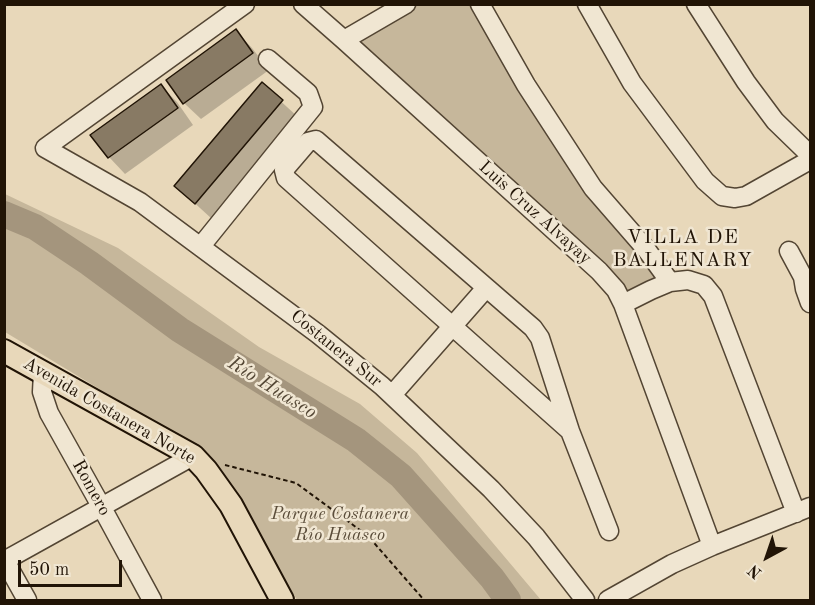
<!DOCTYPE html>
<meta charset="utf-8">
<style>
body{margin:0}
#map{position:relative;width:815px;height:605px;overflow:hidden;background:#e8d8ba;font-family:"Old Standard TT",serif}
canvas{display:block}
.frame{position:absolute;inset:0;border:6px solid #211406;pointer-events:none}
.north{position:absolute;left:737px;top:527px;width:60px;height:60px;-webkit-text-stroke:4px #f0e6d2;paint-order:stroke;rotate:220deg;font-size:16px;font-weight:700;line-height:24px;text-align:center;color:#211406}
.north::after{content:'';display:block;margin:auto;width:21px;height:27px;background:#211406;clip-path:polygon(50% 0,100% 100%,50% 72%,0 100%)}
.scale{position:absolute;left:18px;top:560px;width:104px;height:27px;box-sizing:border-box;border:3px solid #211406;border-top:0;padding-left:8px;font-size:18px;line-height:21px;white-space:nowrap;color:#211406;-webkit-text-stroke:4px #f0e6d2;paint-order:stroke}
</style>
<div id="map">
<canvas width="815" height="605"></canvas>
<div class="frame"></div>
<div class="north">N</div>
<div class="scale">50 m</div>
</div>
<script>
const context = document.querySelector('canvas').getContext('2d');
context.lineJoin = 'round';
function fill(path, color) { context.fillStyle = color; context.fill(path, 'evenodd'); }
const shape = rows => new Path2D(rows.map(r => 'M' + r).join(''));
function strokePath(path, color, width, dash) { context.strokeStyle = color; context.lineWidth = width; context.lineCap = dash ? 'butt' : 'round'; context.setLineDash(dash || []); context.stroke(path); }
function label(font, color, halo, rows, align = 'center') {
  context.font = font + ' "Old Standard TT",serif'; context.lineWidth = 5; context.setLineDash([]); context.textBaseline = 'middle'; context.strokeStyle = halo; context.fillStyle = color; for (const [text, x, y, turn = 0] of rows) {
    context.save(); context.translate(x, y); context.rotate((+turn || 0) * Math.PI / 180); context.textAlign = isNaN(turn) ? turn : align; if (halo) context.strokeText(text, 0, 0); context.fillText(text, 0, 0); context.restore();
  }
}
fill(shape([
 [410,5,478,5,667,281,625,301,347,40],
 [5,194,118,248,259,347,360,404,417,453,541,600,297,600,215,462,192,445,5,332]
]), '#c6b79b');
fill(shape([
 [236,31,252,48,269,70,201,119,184,103],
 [262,84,299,118,212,219,176,186],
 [161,86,177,102,193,125,125,174,109,157]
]), '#0003');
strokePath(shape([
 [4,214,35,227,89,263,180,330,356,440,401,476,492,578,508,600]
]), '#a4957d', 26);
const building = shape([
 [236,29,253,53,183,104,166,80,236,29],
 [262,82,283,100,195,204,174,186,262,82],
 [161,84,178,108,108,158,90,135,161,84]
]);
fill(building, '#887a64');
strokePath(building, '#211406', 1.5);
const minor = shape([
 [245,4,45,148,140,202,318,334,382,386,491,489,536,537,585,600],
 [303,4,344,40,599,271,616,290,623,304,712,546],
 [480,4,526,85,593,188,646,249,670,282],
 [587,4,632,83,705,181,722,196,735,198,746,196,810,160],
 [696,4,746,82,775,121,810,155],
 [344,40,406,4],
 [201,246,313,107,308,93,268,59],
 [789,251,803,277,805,289,810,303],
 [623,304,651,290,670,282,688,280,704,285,713,296,796,513],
 [43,373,42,392,49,413,101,506,152,600],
 [392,395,486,288],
 [570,431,286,178,284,170,308,142,316,140,533,328,540,338,570,431,609,531],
 [4,559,27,600],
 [4,561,193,456],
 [608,600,672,564,712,546,810,507]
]);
const major = shape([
 [4,351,193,456,206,470,231,505,282,600]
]);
strokePath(minor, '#534533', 21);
strokePath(major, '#211406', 26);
strokePath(shape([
 [225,465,296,483,368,536,424,600]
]), '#211406', 2, [4.5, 3]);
strokePath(minor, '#f0e6d2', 18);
strokePath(major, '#e8d8ba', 22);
label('18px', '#211406', '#f0e6d2', [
 ["Luis Cruz Alvayay",535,213,42],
 ["Costanera Sur",336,349,39],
 ["Avenida Costanera Norte",109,411,30],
 ["Romero",91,488,61]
]);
label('italic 18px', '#5b4d3a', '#f0e6d2', [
 ["Parque Costanera",340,514],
 ["Río Huasco",340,535]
]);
context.letterSpacing = '1.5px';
label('20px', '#211406', '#f0e6d2', [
 ["VILLA DE",683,238],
 ["BALLENARY",683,261]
]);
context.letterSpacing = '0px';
label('italic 20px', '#554836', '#f0e6d2', [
 ["Río Huasco",272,388,32]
]);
</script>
